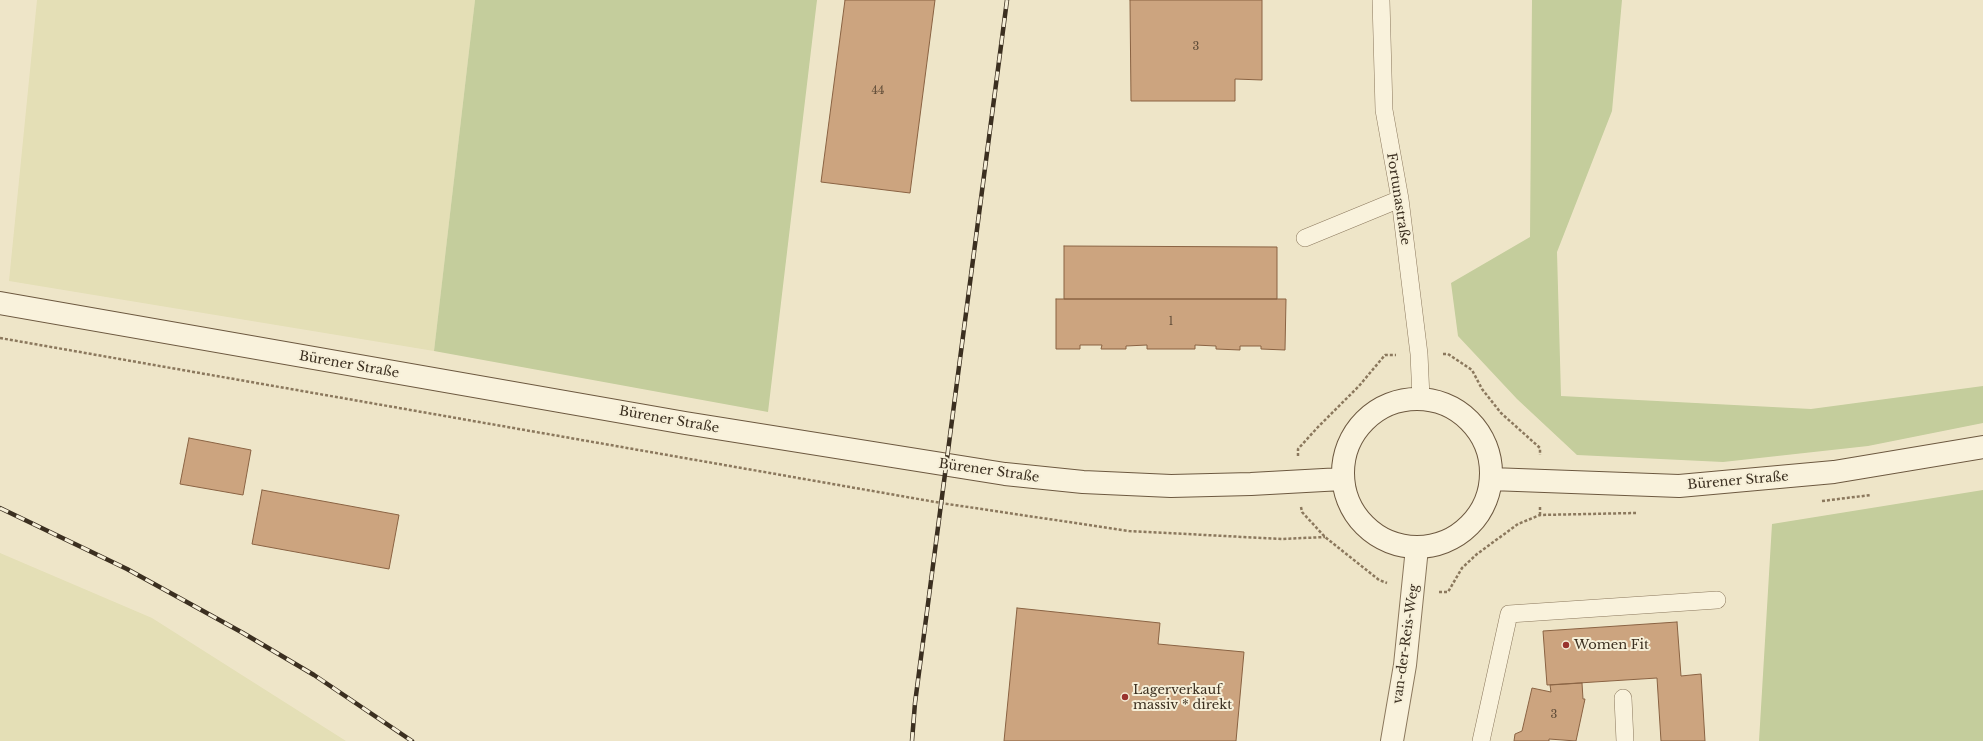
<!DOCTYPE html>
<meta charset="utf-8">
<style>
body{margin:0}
canvas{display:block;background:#eee5c8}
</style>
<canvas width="1983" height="741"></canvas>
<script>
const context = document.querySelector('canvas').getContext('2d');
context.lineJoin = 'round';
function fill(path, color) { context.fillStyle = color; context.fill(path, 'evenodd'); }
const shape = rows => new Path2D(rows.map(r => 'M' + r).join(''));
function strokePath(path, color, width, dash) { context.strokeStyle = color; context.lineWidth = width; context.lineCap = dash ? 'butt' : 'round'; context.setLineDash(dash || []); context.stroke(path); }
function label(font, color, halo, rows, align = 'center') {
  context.font = font + ' "Libre Baskerville",serif'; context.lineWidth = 4; context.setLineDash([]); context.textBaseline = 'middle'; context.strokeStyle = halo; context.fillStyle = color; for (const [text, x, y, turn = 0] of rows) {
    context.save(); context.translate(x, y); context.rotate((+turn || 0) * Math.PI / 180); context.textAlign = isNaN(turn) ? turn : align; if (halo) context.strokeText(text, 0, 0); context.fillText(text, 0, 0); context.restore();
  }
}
fill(shape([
 [37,0,475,0,434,351,9,281],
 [0,553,152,618,346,741,0,741]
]), '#e4dfb6');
fill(shape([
 [475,0,817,0,768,412,434,351],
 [1532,0,1622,0,1612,111,1557,252,1561,396,1811,409,1983,386,1983,423,1868,446,1723,462,1577,455,1517,399,1458,336,1451,283,1530,237],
 [1983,490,1983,741,1759,741,1772,524]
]), '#c4cd9c');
const building = shape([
 [845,0,935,0,910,193,821,182,845,0],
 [1130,0,1262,0,1262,80,1235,79,1235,101,1131,101,1130,0],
 [1064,246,1277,247,1277,299,1064,299,1064,246],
 [1056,299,1286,299,1285,350,1261,349,1261,346,1240,346,1240,350,1216,349,1216,346,1195,345,1195,349,1147,349,1147,345,1126,346,1126,349,1101,349,1102,345,1080,345,1080,349,1056,349,1056,299],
 [189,438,251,450,243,495,180,484,189,438],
 [262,490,399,515,389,569,252,544,262,490],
 [1017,608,1160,623,1158,644,1244,652,1236,741,1004,741,1017,608],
 [1677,622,1681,676,1701,674,1705,741,1661,741,1657,678,1547,685,1543,631,1677,622],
 [1582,683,1583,699,1585,699,1576,741,1549,739,1549,741,1514,741,1515,734,1522,731,1532,688,1551,692,1550,685,1582,683]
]);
fill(building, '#cca47f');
strokePath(building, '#8a6343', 1);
const lane = shape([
 [1381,0,1384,110,1400,199,1419,354,1421,398],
 [1305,238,1400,199],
 [1623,698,1625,741],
 [1481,741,1509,614,1717,600]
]);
const street = shape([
 [1392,741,1405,665,1417,548]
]);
const secondary = shape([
 [0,303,685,423,1005,474,1083,482,1171,486,1251,484,1342,479],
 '1343 473a74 74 0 1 1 148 0a74 74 0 1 1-148 0Z',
 [1491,479,1679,486,1834,472,1983,447]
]);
strokePath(lane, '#8b785d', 18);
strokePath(street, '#8b785d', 24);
strokePath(secondary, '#6d5940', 24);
strokePath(shape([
 [0,338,941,503,1129,531,1282,539,1325,537],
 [1443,354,1448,354,1472,370,1482,389,1501,413,1540,448,1540,455],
 [1298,456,1298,449,1318,427,1359,386,1385,355,1396,355],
 [1822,501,1871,495],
 [1301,507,1302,512,1325,537,1379,580,1387,583],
 [1540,515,1540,506],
 [1439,592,1448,592,1462,568,1477,554,1518,524,1540,515,1636,513]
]), '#8b785d', 2.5, [3, 2]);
strokePath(lane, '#f9f2dc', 17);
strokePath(street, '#f9f2dc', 22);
strokePath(secondary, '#f9f2dc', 22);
const rail = shape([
 [0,508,127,569,243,633,314,675,412,741],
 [912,741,915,703,1007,0]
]);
strokePath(rail, '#3b2f20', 4.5);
strokePath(rail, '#f6efd8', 3, [9]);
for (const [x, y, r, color] of [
 [1566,645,4,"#99332d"],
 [1125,697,4,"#99332d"]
]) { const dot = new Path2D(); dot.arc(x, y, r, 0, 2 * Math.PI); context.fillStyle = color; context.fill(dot); strokePath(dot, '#f6efd8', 1.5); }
label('11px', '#5f4c38', null, [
 ["3",1196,47],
 ["44",878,91],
 ["1",1171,322],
 ["3",1554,715]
]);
label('13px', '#3b2f20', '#f6efd8', [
 ["Fortunastraße",1398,199,81],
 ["Bürener Straße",349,365,10],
 ["Bürener Straße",669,420,10],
 ["Bürener Straße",989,471,8],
 ["Bürener Straße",1738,481,-5],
 ["van-der-Reis-Weg",1406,644,-82]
]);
label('13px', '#3b2f20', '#f6efd8', [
 ["Women Fit",1574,645],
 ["Lagerverkauf",1133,690],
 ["massiv * direkt",1133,705]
], 'left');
</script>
